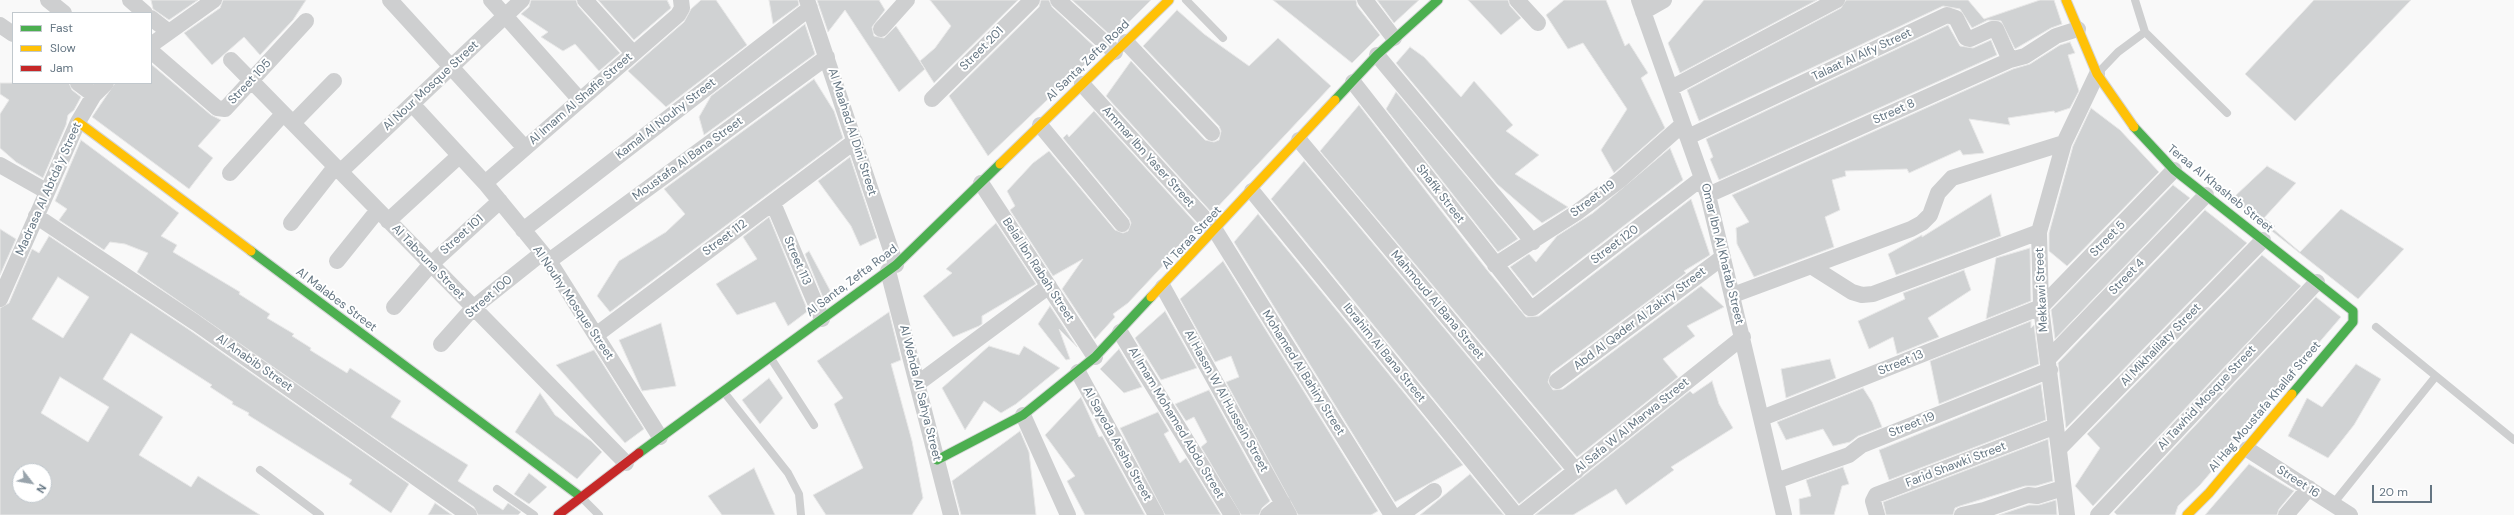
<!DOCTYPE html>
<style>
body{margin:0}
#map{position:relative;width:2514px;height:515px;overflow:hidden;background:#f9f9f9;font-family:"DM Sans",sans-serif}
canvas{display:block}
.legend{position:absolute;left:12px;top:12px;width:140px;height:72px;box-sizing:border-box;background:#fff;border:1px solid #c1c8cd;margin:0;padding:5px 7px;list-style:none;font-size:12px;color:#657683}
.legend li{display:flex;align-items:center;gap:8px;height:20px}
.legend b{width:20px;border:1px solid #c1c8cd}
.north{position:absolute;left:12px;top:463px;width:40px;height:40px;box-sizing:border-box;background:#fff;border:1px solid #c1c8cd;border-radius:50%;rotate:121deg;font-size:11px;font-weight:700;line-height:16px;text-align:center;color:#657683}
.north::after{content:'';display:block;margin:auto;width:14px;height:18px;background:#99a4ac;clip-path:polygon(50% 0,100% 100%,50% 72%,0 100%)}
.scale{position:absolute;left:2372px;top:485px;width:60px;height:18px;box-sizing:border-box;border:2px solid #657683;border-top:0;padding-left:5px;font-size:12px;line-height:14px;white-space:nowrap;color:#657683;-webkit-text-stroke:3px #fff;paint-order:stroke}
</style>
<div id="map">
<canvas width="2514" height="515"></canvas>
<ul class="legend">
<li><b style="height:5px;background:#4caf50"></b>Fast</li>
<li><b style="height:5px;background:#ffc107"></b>Slow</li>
<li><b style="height:5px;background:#c62828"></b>Jam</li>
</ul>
<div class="north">N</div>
<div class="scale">20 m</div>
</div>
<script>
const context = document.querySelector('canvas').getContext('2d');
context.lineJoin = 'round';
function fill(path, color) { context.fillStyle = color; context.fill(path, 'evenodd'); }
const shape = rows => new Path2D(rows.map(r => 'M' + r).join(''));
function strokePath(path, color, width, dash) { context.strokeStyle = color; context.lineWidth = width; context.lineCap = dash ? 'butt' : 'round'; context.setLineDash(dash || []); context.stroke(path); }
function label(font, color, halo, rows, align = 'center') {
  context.font = font + ' "DM Sans",sans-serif'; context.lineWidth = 4; context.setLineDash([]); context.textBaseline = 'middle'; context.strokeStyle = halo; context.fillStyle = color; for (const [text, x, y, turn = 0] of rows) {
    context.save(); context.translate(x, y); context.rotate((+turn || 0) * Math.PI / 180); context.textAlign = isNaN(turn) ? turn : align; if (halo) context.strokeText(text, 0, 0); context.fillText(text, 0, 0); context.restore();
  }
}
const building = shape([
 [151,0,198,0,169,20,153,9,151,0],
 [223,0,306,0,293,20,260,55,244,37,212,65,184,33,220,8,223,0],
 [531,0,576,0,578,6,620,53,599,71,575,44,563,51,541,37,548,32,521,14,529,7,531,0],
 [598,0,667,0,671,8,634,40,598,0],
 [701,0,716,0,747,45,666,107,628,71,684,22,691,9,701,0],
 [769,0,798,0,799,5,773,24,769,0],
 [817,0,879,0,885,10,872,27,874,36,884,38,896,26,925,69,899,92,845,10,828,32,817,0],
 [930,0,1018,0,934,83,920,61,935,48,951,26,930,0],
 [1041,0,1049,0,1052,7,1097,49,1084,65,988,156,949,96,1039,7,1041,0],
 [1072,0,1151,0,1127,24,1124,20,1110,35,1072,0],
 [1273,0,1356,0,1357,6,1380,35,1352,63,1273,0],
 [1377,0,1419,0,1394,23,1377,0],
 [1468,0,1508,0,1510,6,1521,18,1501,35,1468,0],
 [1564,0,1606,0,1625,46,1629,43,1648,73,1641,78,1665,128,1614,173,1601,150,1627,109,1583,43,1568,49,1546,15,1564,0],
 [1704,0,1817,0,1680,73,1668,43,1704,0],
 [1846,0,1968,0,1984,19,2040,0,2054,0,2062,24,2051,28,2015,49,2001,21,1988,20,1972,28,1960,9,1943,6,1699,121,1687,90,1841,8,1846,0],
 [2314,0,2411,0,2295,121,2245,74,2314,0],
 [1177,10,1204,34,1249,66,1278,38,1331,86,1212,213,1106,96,1131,61,1205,140,1214,142,1219,140,1221,131,1219,126,1143,46,1177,10],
 [805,24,815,54,704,135,699,117,711,96,805,24],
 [1948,25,1960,46,1973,48,1991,40,1997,55,1719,180,1710,159,1713,157,1706,139,1948,25],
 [2070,42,2075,53,2068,55,2079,91,2070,108,2055,113,2054,111,2008,118,2010,125,1969,119,1984,153,1963,155,1960,150,1909,173,1907,169,1845,171,1846,176,1832,180,1840,210,1825,217,1834,247,1754,277,1737,244,1736,228,1749,222,1732,195,2013,69,2030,64,2060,45,2070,42],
 [1410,47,1424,57,1461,97,1474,81,1513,125,1506,131,1539,155,1515,174,1568,207,1542,223,1497,184,1396,63,1410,47],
 [151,64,211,115,221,120,198,146,213,158,189,189,92,117,115,83,151,83,151,64],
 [814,79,834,111,843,138,610,312,597,296,619,261,666,232,685,214,664,189,814,79],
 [0,83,69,83,72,90,81,97,74,110,68,115,66,125,43,178,16,162,0,148,0,114,9,100,0,94,0,83],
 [1396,92,1511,230,1518,239,1498,252,1386,109,1396,92],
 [1359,105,1487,270,1526,317,1539,316,1691,199,1710,255,1684,271,1686,273,1551,373,1548,382,1553,390,1563,389,1701,286,1724,307,1687,326,1695,336,1663,359,1678,377,1577,457,1320,151,1359,105],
 [2091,108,2120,130,2159,172,2067,266,2049,251,2049,233,2073,146,2091,108],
 [1094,111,1199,227,1128,303,1113,314,1115,317,1095,339,1062,289,1083,259,1053,276,1010,210,1015,206,1007,191,1033,163,1049,151,1115,230,1123,233,1128,231,1131,223,1129,218,1063,138,1067,134,1069,137,1094,111],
 [81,140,179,213,161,236,177,245,173,252,240,292,239,294,270,314,267,318,294,334,292,336,311,348,310,350,347,373,350,368,401,401,391,417,468,465,458,481,503,510,508,503,521,512,518,515,478,515,474,507,137,272,148,253,125,244,110,242,104,250,59,220,67,209,55,201,81,140],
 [1670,148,1683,180,1533,296,1510,267,1529,254,1536,262,1557,236,1593,213,1670,148],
 [850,157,877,238,860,246,851,226,818,181,850,157],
 [1304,161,1562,469,1519,504,1271,199,1304,161],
 [2267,166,2296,183,2264,218,2275,226,2272,228,2300,252,2341,209,2404,249,2358,299,2221,191,2224,187,2235,196,2267,166],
 [2173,185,2190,198,2055,339,2051,310,2173,185],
 [1991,194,2001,236,1896,275,1888,254,1922,235,1922,237,1991,194],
 [2205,210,2247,243,2066,428,2058,363,2205,210],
 [1258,214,1463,465,1395,502,1234,242,1258,214],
 [769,217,808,311,788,326,775,302,737,315,716,284,757,259,743,237,769,217],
 [996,223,1036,284,982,316,982,324,979,326,953,337,923,296,952,273,946,269,996,223],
 [0,229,16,239,0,275,0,229],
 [49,236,191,331,409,484,391,513,349,484,352,480,248,415,249,413,232,404,233,402,210,387,212,385,131,333,103,379,163,417,139,455,191,487,198,476,260,515,0,515,0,308,9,303,32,249,39,253,49,236],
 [58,277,89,297,63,338,32,319,58,277],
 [60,377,109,407,88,442,41,413,60,377],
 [20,471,44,471,44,495,20,495,20,471],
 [2030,248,2031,301,1986,319,1996,258,2030,248],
 [809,251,832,294,824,300,805,254,809,251],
 [2262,255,2301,286,2093,506,2075,486,2100,448,2087,434,2262,255],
 [1223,261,1378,511,1371,515,1298,515,1226,382,1239,377,1231,356,1215,362,1180,299,1223,261],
 [1964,270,1971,290,1928,318,1939,337,1897,354,1893,337,1869,349,1858,321,1905,299,1903,293,1964,270],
 [2316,297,2341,317,2226,451,2228,452,2200,485,2178,506,2175,515,2117,515,2114,512,2316,297],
 [1050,306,1077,347,1059,329,1070,359,1066,360,1038,324,1050,306],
 [1165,311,1197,368,1161,380,1135,338,1165,311],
 [889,312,901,360,891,364,912,441,923,498,912,515,826,515,813,495,863,468,834,404,843,398,817,361,889,312],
 [2031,321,2031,328,2034,325,2039,364,1939,404,1930,361,2031,321],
 [661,323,676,386,642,391,619,340,661,323],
 [989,346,1019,355,1024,346,1060,368,1016,404,1001,413,984,401,965,430,942,388,989,346],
 [1119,349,1142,387,1124,393,1100,369,1119,349],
 [594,350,644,429,625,443,556,365,594,350],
 [1830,359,1836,378,1786,398,1781,369,1830,359],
 [2356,364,2381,379,2354,425,2328,458,2288,436,2307,398,2322,407,2356,364],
 [769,378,783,398,760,424,742,400,769,378],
 [1712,381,1719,404,1733,428,1671,467,1674,470,1626,505,1616,489,1573,515,1535,515,1690,391,1693,394,1712,381],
 [2041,384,2046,420,1889,480,1879,450,2041,384],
 [1863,388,1872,402,1882,427,1858,436,1850,442,1833,446,1823,429,1786,440,1777,422,1863,388],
 [1209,390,1270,501,1262,508,1259,515,1241,515,1201,447,1207,442,1194,417,1186,421,1175,404,1209,390],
 [540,393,555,415,591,441,602,452,577,479,515,432,540,393],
 [1081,397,1099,437,1102,436,1145,515,1085,515,1067,481,1075,476,1045,435,1081,397],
 [1158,412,1169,431,1164,434,1180,463,1186,458,1221,515,1165,515,1120,428,1158,412],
 [1020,431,1029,452,1036,515,961,515,952,481,1020,431],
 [2048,439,2053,481,2036,486,2025,486,1960,506,1955,508,1953,515,1886,515,1883,502,2048,439],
 [2249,464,2294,491,2279,509,2277,515,2205,515,2249,464],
 [1843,467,1849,484,1842,486,1834,515,1800,515,1799,499,1811,496,1806,480,1843,467],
 [754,468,775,515,722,515,708,496,754,468],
 [529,473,547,487,529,504,514,494,529,473],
 [1470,474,1504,515,1420,515,1470,474],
 [2056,500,2057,515,1999,515,2029,505,2039,505,2056,500],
 [435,503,452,515,428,515,435,503]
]);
fill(building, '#d0d2d3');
strokePath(building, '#e8e8e8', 1);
const fast = shape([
 [1335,100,1377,55,1438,0],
 [2134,127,2174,170,2353,311,2353,322,2292,394],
 [251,251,581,497],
 [639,453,896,265,1000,164],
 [937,460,1023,415,1095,357,1151,297]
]);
const slow = shape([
 [2066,0,2097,74,2134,127],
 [78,122,251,251],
 [1000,164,1169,0],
 [1151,297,1335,100],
 [2187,515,2209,493,2292,394]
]);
const jam = shape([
 [558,515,639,453]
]);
strokePath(fast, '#d5d6d7', 11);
strokePath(slow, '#d5d6d7', 11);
strokePath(jam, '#d5d6d7', 11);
strokePath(shape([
 [1186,0,1223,38],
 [2135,0,2145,32,2227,113],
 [2098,73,2118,52,2145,32],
 [2376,327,2514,440],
 [770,357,814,425],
 [723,391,788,473,799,494,801,515],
 [260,470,320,515],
 [497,489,534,515],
 [582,498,599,515],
 [2333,504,2436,376]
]), '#cecfd0', 8);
strokePath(shape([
 [48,0,64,13],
 [130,0,145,13],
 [390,0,525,148],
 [491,0,580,100],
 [585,0,633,53],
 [807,0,896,265],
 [1058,0,1115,52],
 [1365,0,1394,38],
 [1517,0,1538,23],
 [1639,0,1708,195,1784,515],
 [1643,12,1664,0],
 [151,18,169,32],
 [0,25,13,34],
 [881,29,907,0],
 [1126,42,1212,133],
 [151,45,214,0],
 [151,51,217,108,225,109,306,21],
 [1377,55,1533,242],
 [231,60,626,463],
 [1353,82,1530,308,1533,308,1702,178],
 [78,83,94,95],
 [1082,84,1215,230,1392,515],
 [1671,88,1837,0],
 [932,99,1032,0],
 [412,104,485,183,549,261,660,437],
 [293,123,334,81],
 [1040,125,1122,224],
 [1688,137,1947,15,1956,18,1966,38,1970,39,1992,29,1996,29,2010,60],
 [1299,140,1576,471],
 [0,165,46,191],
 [340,172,522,0],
 [230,173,283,114],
 [485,183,678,15,682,8,681,0],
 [981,183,1095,357],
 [1252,191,1516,515],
 [1708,195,2010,60,2025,56,2056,36,2078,29],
 [773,203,822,319],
 [36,216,196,323,469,515],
 [388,221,459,156],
 [291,223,335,167],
 [523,230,810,8],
 [337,261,378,210],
 [549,261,827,57],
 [1495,265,1576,213,1620,180,1683,124],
 [1811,266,1852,292,1862,295,1873,294,2039,232],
 [888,271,951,515],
 [1163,287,1289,515],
 [1733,295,1911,229,1922,223,1930,215,1938,193,1952,178,2064,143],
 [0,299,78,122,94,95,106,83],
 [394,307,431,264,500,201],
 [1120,332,1232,515],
 [596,335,855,141],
 [441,344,473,308,542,253],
 [2048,359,2206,195],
 [1078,372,1156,515],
 [1557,381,1723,257],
 [917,384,1049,286],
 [1023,415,1068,515],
 [1762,418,2041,307,2174,170],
 [2059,449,2263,240],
 [2247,449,2350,515],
 [1776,481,1849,455,1862,445,2050,370],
 [1268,515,1283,503],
 [1401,515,1434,491],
 [1520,515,1743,337],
 [1877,515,1873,501,1876,495,2056,426],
 [1962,515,1984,510,2028,495,2037,496,2063,488],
 [2067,515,2041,307,2039,232,2064,143,2097,74],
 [2098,515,2317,282],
 [2286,515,2309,488]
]), '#cecfd0', 16);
strokePath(fast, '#4caf50', 9);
strokePath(slow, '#ffc107', 9);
strokePath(jam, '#c62828', 9);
label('12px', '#657683', '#fff', [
 ["Street 201",982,49,-45],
 ["Talaat Al Alfy Street",1862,55,-25],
 ["Al Santa, Zefta Road",1088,61,-44],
 ["Street 105",250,82,-47],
 ["Al Nour Mosque Street",431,86,-43],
 ["Al Imam Al Shafie Street",581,99,-41],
 ["Street 8",1894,112,-24],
 ["Kamal Al Nouhy Street",666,119,-38],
 ["Al Maahad Al Dini Street",852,132,72],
 ["Ammar Ibn Yaser Street",1148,157,48],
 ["Moustafa Al Bana Street",688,159,-36],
 ["Madrasa Al Abtda'y Street",49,189,-66],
 ["Teraa Al Khasheb Street",2220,189,39],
 ["Shafik Street",1440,194,52],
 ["Street 119",1593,199,-37],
 ["Street 101",462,235,-42],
 ["Street 112",725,238,-37],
 ["Al Teraa Street",1192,238,-47],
 ["Street 5",2108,239,-46],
 ["Street 120",1615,245,-37],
 ["Omar Ibn Al Khatab Street",1722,254,76],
 ["Street 113",797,261,67],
 ["Al Tabouna Street",428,262,46],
 ["Belal Ibn Rabah Street",1038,270,57],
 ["Street 4",2127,277,-46],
 ["Al Santa, Zefta Road",852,281,-37],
 ["Mekkawi Street",2042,290,-93],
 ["Street 100",489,297,-41],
 ["Al Malabes Street",336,300,37],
 ["Al Nouhy Mosque Street",573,303,56],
 ["Mahmoud Al Bana Street",1437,305,50],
 ["Abd Al Qader Al Zakiry Street",1640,319,-37],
 ["Al Mikhalilaty Street",2161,345,-46],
 ["Ibrahim Al Bana Street",1384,353,51],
 ["Al Anabib Street",254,363,35],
 ["Street 13",1901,363,-22],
 ["Mohamed Al Bahiry Street",1303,373,58],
 ["Al Wehda Al Sahya Street",920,393,76],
 ["Al Tawhid Mosque Street",2207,398,-47],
 ["Al Hassn W Al Hussein Street",1226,401,61],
 ["Al Hag Moustafa Khallaf Street",2265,407,-50],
 ["Al Imam Mohamed Abdo Street",1176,423,59],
 ["Street 19",1912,425,-22],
 ["Al Safa W Al Marwa Street",1632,426,-39],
 ["Al Sayeda Aesha Street",1117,444,61],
 ["Farid Shawki Street",1956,465,-21],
 ["Street 16",2298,482,33]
]);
</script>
